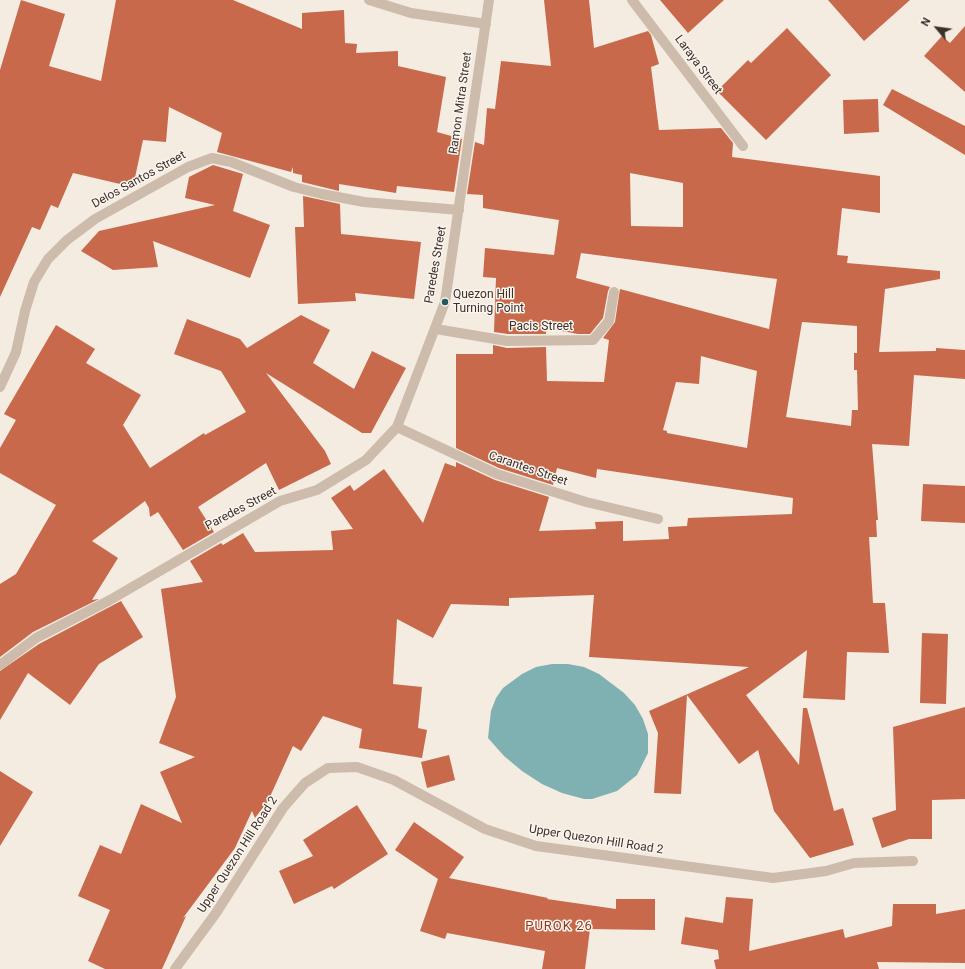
<!DOCTYPE html>
<style>
body{margin:0}
#map{position:relative;width:965px;height:969px;overflow:hidden;background:#f4ebe1;font-family:Roboto,sans-serif}
canvas{display:block}
.north{position:absolute;left:917px;top:8px;width:40px;height:40px;-webkit-text-stroke:3px #fbf5ee;paint-order:stroke;rotate:299deg;font-size:11px;font-weight:700;line-height:16px;text-align:center;color:#3b302b}
.north::after{content:'';display:block;margin:auto;width:14px;height:18px;background:#3b302b;clip-path:polygon(50% 0,100% 100%,50% 72%,0 100%)}
</style>
<div id="map">
<canvas width="965" height="969"></canvas>
<div class="north">N</div>
</div>
<script>
const context = document.querySelector('canvas').getContext('2d');
context.lineJoin = 'round';
function fill(path, color) { context.fillStyle = color; context.fill(path, 'evenodd'); }
const shape = rows => new Path2D(rows.map(r => 'M' + r).join(''));
function strokePath(path, color, width, dash) { context.strokeStyle = color; context.lineWidth = width; context.lineCap = dash ? 'butt' : 'round'; context.setLineDash(dash || []); context.stroke(path); }
function label(font, color, halo, rows, align = 'center') {
  context.font = font + ' Roboto,sans-serif'; context.lineWidth = 3; context.setLineDash([]); context.textBaseline = 'middle'; context.strokeStyle = halo; context.fillStyle = color; for (const [text, x, y, turn = 0] of rows) {
    context.save(); context.translate(x, y); context.rotate((+turn || 0) * Math.PI / 180); context.textAlign = isNaN(turn) ? turn : align; if (halo) context.strokeText(text, 0, 0); context.fillText(text, 0, 0); context.restore();
  }
}
fill(shape([
 [552,664,568,664,584,667,599,674,624,693,635,705,643,719,648,734,648,753,637,775,617,791,592,799,584,799,562,793,542,784,522,771,504,756,488,738,491,711,496,698,503,688,522,674,536,667]
]), '#7fb0b2');
fill(shape([
 [21,0,65,14,49,66,101,81,116,0,233,0,302,29,302,13,344,10,345,43,357,44,356,53,398,51,398,66,446,77,437,132,462,139,454,192,397,186,396,193,339,184,339,191,302,182,302,175,293,173,293,167,291,172,217,152,222,133,169,107,166,142,143,140,133,187,73,173,58,208,51,205,40,230,32,227,0,297,0,70],
 [544,0,589,0,594,48,648,31,651,35,659,64,651,67,659,130,721,128,733,143,732,157,880,176,880,213,842,208,837,255,848,256,847,263,940,271,940,279,885,289,879,352,936,351,936,348,965,350,965,379,914,375,909,446,872,444,878,520,876,520,877,537,869,537,873,603,885,603,889,653,847,652,845,700,803,698,807,650,746,695,799,765,803,708,807,708,834,811,843,808,854,845,810,858,774,811,758,750,739,764,687,695,681,794,654,793,658,733,649,711,749,667,589,657,594,595,509,598,509,606,451,604,433,638,397,619,393,684,422,687,418,728,427,730,422,758,359,748,362,729,323,716,301,751,293,746,268,801,255,818,252,811,235,848,183,918,186,916,162,969,105,969,88,961,110,910,78,896,100,845,121,854,141,804,182,823,160,772,195,757,159,743,176,697,161,589,203,582,190,561,221,543,223,545,243,533,255,552,333,550,331,531,353,529,331,498,350,485,354,491,384,469,423,523,445,463,456,467,456,462,495,480,549,497,539,531,596,529,595,522,623,521,623,541,669,539,668,527,687,526,688,518,792,514,793,498,597,469,596,478,557,468,553,485,499,468,456,448,456,354,493,354,493,345,507,348,546,347,547,381,604,382,609,340,603,338,615,322,620,289,769,329,777,279,581,253,576,278,610,287,608,291,603,318,590,334,578,334,546,328,546,334,508,334,494,332,496,278,483,277,485,248,554,255,559,220,483,208,483,195,467,194,475,142,484,145,487,108,495,109,501,61,551,66],
 [630,173,683,183,683,227,631,226],
 [802,322,857,326,857,353,854,353,854,370,857,370,858,410,852,410,851,426,786,417],
 [701,356,757,371,747,448,667,433,667,431,663,430,676,382,699,384],
 [660,0,724,0,688,33],
 [828,0,910,0,864,41],
 [965,26,965,92,924,56,942,36,950,43],
 [787,28,831,75,766,140,717,91,748,60,751,63],
 [892,89,965,126,965,155,883,105],
 [878,99,879,132,844,134,843,100],
 [213,165,243,174,233,211,270,225,250,278,153,241,158,267,113,270,81,251,99,231,215,205,185,198,189,177],
 [303,196,340,204,341,234,421,242,414,299,355,293,356,301,298,304,295,227,304,227],
 [301,315,330,330,313,363,354,389,372,351,406,368,371,433,362,433,266,373,325,451,331,464,279,490,266,463,198,507,214,532,183,550,158,512,150,517,149,508,145,501,92,541,118,558,92,600,99,599,33,632,0,657,0,584,16,574,56,505,0,473,0,448,16,420,4,414,56,325,95,349,86,363,141,395,123,425,150,468,204,433,205,435,246,412,221,371,174,354,187,319,240,339,247,348],
 [923,484,965,486,965,523,921,521],
 [121,601,143,637,99,664,70,705,28,673,0,720,0,671,39,644],
 [922,633,948,634,946,704,920,703],
 [965,707,965,799,932,800,932,839,909,839,882,848,872,818,896,810,893,727],
 [449,755,455,780,427,788,421,762],
 [0,771,33,792,0,846],
 [357,805,388,854,334,889,332,886,294,904,279,871,313,856,303,840],
 [414,822,464,857,449,878,548,898,547,899,616,909,616,899,655,899,655,930,590,929,585,969,542,969,545,951,447,933,445,939,420,931,438,879,395,850],
 [726,897,753,899,749,951,843,929,845,938,892,926,893,904,936,904,936,914,965,909,965,963,877,962,879,969,716,969,714,960,719,959,718,950,681,944,685,917,723,923]
]), '#c8694b');
strokePath(shape([
 [369,0,411,13,486,24],
 [632,0,743,146],
 [436,329,507,341,593,340,609,321,614,292],
 [0,387,16,352,25,311,34,282,48,259,67,240,95,219,188,167,212,158,231,162,294,187,322,194,364,202,459,210],
 [397,427,497,474,586,502,658,519],
 [0,665,36,638,110,600,280,501,317,490,366,460,397,427,445,302,489,0],
 [175,969,216,913,283,808,305,783,328,768,357,767,394,780,485,829,536,846,773,878,826,871,854,863,913,861]
]), '#cdbbac', 10);
for (const [x, y, r, color] of [
 [445,302,4,"#1f5a5e"]
]) { const dot = new Path2D(); dot.arc(x, y, r, 0, 2 * Math.PI); context.fillStyle = color; context.fill(dot); strokePath(dot, '#fbf5ee', 1.5); }
label('12px', '#3b302b', '#fbf5ee', [
 ["Laraya Street",698,65,53],
 ["Ramon Mitra Street",461,103,-82],
 ["Delos Santos Street",139,180,-29],
 ["Paredes Street",436,265,-80],
 ["Pacis Street",541,327],
 ["Carantes Street",528,469,19],
 ["Paredes Street",241,509,-28],
 ["Upper Quezon Hill Road 2",596,840,9],
 ["Upper Quezon Hill Road 2",238,855,-57]
]);
label('12px', '#3b302b', '#fbf5ee', [
 ["Quezon Hill",453,295],
 ["Turning Point",453,309]
], 'left');
context.letterSpacing = '1px';
label('13px', '#8c3b22', '#fbf5ee', [
 ["PUROK 26",559,927]
]);
context.letterSpacing = '0px';
</script>
